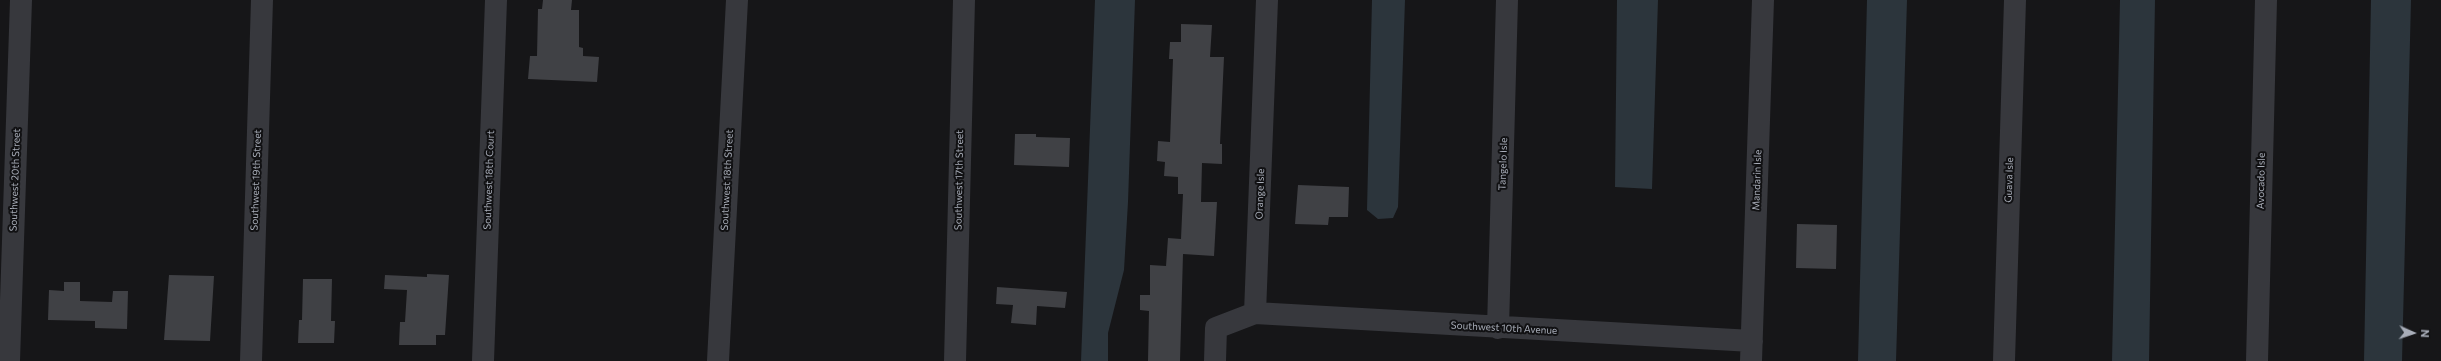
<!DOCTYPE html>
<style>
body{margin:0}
#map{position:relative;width:2441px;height:361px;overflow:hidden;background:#161618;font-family:Commissioner,sans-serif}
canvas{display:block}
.north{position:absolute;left:2393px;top:313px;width:40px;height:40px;-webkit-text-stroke:3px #111113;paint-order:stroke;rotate:93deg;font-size:11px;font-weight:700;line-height:16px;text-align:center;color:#a8adb8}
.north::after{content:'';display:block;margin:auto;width:14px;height:18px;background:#a8adb8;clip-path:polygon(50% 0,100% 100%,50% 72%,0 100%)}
</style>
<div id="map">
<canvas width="2441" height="361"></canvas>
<div class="north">N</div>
</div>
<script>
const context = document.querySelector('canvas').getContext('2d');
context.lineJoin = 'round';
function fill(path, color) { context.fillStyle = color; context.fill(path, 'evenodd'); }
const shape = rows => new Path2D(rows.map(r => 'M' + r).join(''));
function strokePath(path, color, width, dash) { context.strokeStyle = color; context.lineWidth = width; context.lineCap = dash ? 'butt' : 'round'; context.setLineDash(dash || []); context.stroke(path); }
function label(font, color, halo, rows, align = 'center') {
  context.font = font + ' Commissioner,sans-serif'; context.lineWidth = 4; context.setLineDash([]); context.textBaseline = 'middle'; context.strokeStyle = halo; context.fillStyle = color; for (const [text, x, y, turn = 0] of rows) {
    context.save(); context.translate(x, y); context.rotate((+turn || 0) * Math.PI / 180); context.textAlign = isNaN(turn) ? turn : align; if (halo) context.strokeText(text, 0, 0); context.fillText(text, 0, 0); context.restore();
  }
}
fill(shape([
 [1095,0,1135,0,1128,202,1124,270,1108,333,1108,361,1081,361],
 [1372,0,1405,0,1398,207,1393,218,1378,219,1367,210],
 [1617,0,1658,0,1652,189,1615,187],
 [1867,0,1907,0,1896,361,1858,361],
 [2120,0,2155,0,2149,361,2112,361],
 [2371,0,2411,0,2402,361,2364,361]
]), '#2c353c');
fill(shape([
 [543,0,572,0,571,10,579,10,579,47,583,48,583,56,599,57,597,82,528,79,530,56,537,56,538,9,542,9],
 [1181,24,1212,25,1210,57,1224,57,1220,144,1222,144,1222,164,1202,163,1201,202,1217,202,1214,256,1183,254,1180,361,1148,361,1149,311,1140,310,1140,295,1150,295,1150,265,1166,266,1168,238,1181,239,1183,194,1178,194,1178,177,1164,176,1165,162,1157,161,1158,141,1170,142,1173,59,1169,59,1170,42,1181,42],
 [1015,134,1036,134,1036,137,1070,138,1069,167,1014,165],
 [1298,185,1349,187,1348,217,1329,217,1328,225,1295,224],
 [1797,224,1837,225,1836,269,1796,268],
 [427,274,449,275,445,335,436,335,436,345,399,345,400,322,405,322,407,290,384,289,385,275,427,277],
 [169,275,214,276,210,341,164,340],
 [303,279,332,279,331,321,335,321,334,343,298,343,299,320,302,320],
 [64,282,80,282,80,301,112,302,113,291,128,291,127,329,95,328,95,321,48,320,49,290,64,291],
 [997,287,1067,292,1065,308,1037,306,1036,325,1011,323,1013,305,996,304]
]), '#404145');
strokePath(shape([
 [1255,313,1752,341],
 [1498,328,1507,0],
 [9,361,21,0],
 [251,361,262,0],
 [483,361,496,0],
 [718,361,737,0],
 [955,361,964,0],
 [1215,361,1216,328,1255,313,1267,0],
 [1751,361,1763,0],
 [2004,361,2015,0],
 [2257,361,2266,0]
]), '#37383d', 22);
label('10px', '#a8adb8', '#111113', [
 ["Tangelo Isle",1503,164,-88],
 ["Southwest 20th Street",15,180,-88],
 ["Southwest 19th Street",256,180,-88],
 ["Southwest 18th Court",489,180,-88],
 ["Southwest 18th Street",727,180,-87],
 ["Southwest 17th Street",959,180,-89],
 ["Mandarin Isle",1757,180,-88],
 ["Guava Isle",2009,180,-88],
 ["Avocado Isle",2261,181,-89],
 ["Orange Isle",1260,194,-88],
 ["Southwest 10th Avenue",1504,328,3]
]);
</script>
